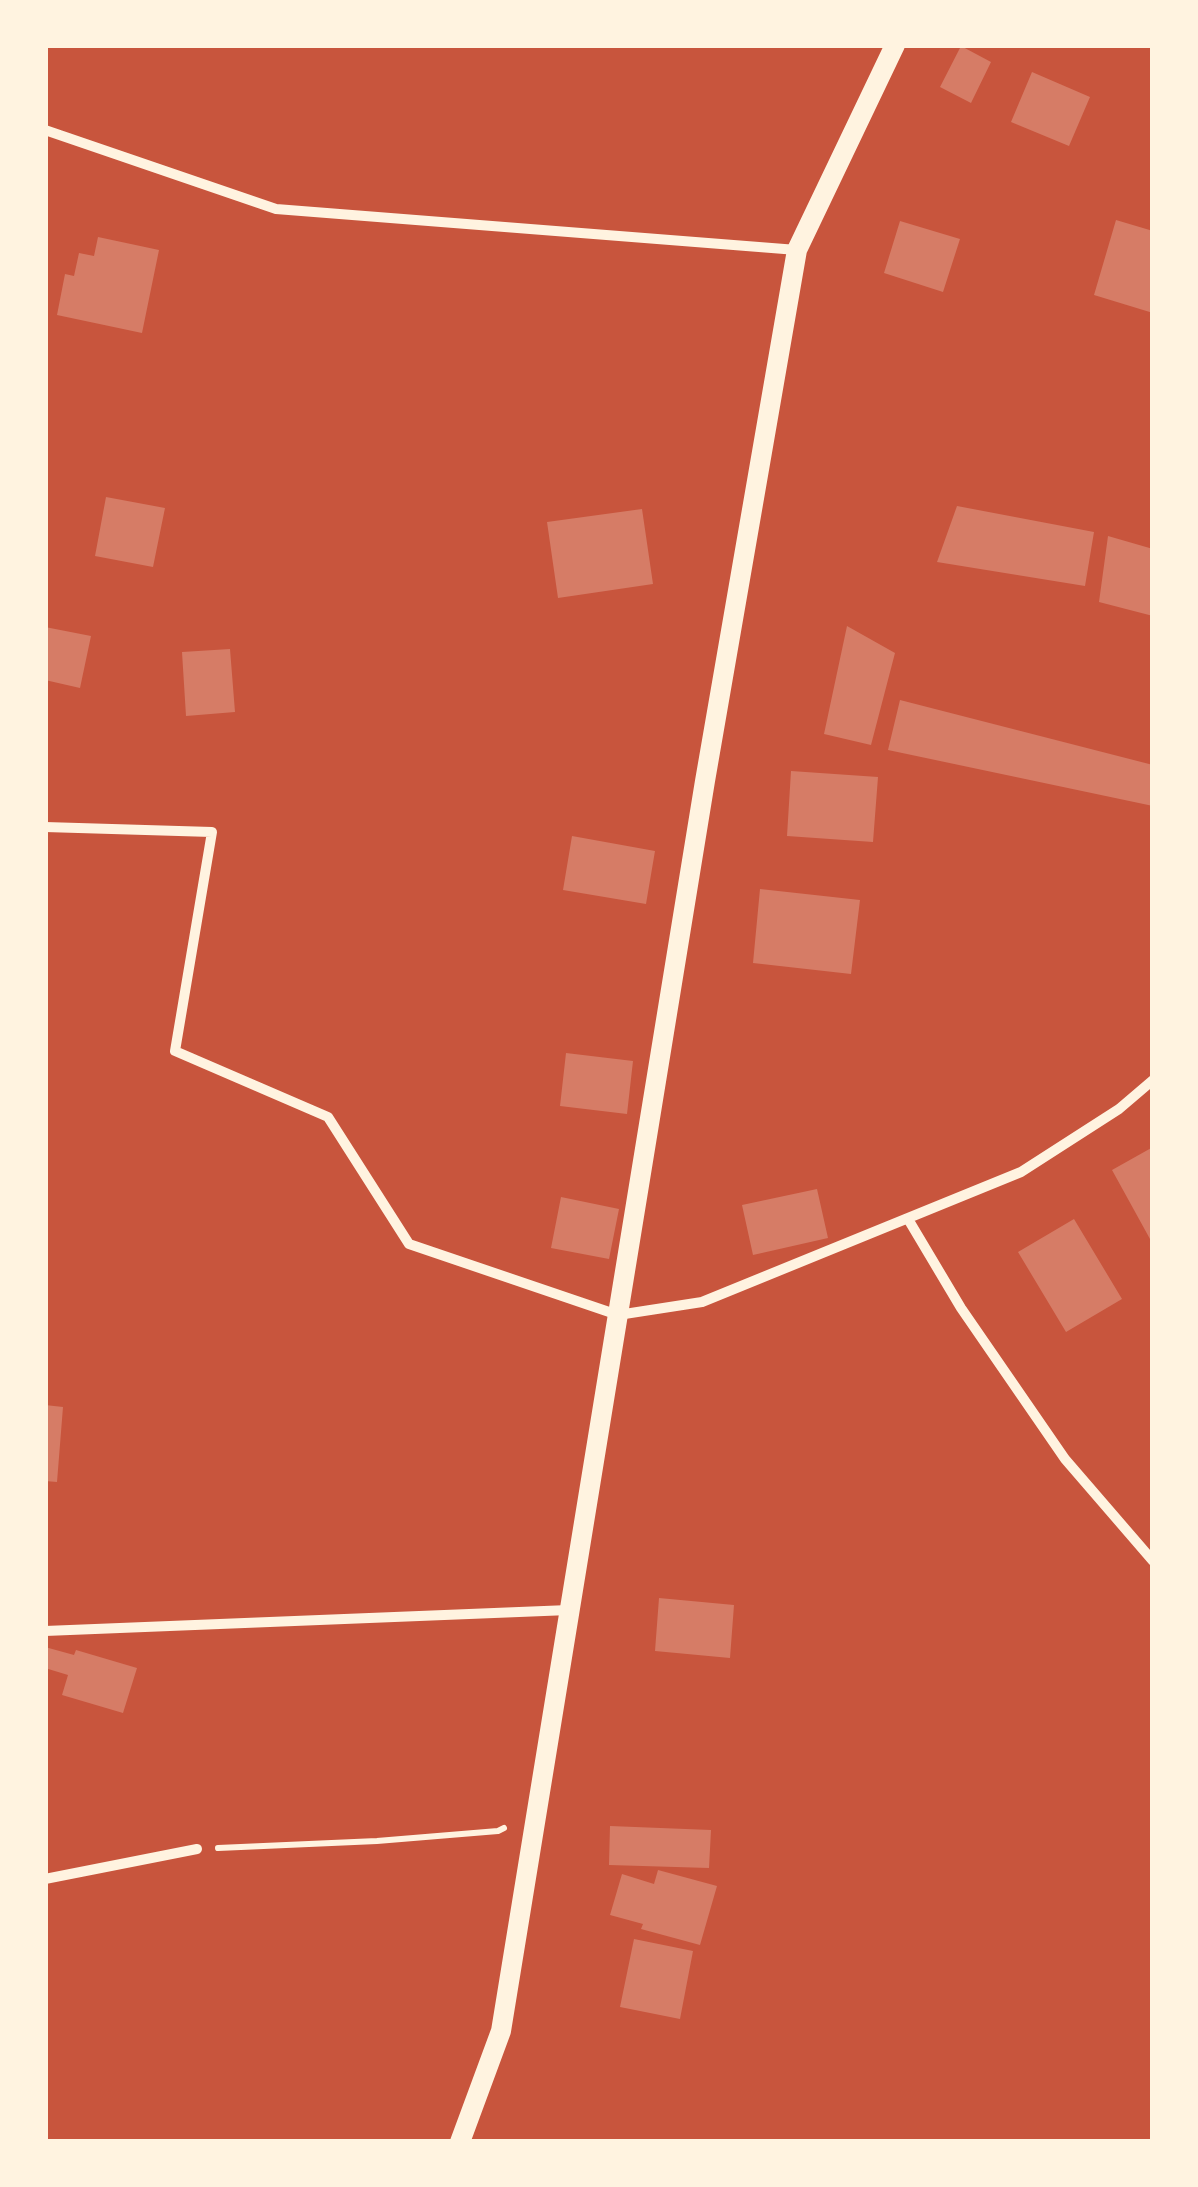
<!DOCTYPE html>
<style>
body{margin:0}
#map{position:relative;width:1198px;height:2187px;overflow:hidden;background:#c8553d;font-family:Arial,sans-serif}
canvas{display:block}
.frame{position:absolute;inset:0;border:48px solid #fff3e0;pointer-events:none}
</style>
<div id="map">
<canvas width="1198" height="2187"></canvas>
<div class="frame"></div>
</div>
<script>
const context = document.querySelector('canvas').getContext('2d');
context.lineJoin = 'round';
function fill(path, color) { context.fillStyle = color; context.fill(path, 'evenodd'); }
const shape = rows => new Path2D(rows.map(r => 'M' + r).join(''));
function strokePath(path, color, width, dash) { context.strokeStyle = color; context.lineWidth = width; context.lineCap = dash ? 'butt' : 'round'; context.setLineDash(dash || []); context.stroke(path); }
fill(shape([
 [961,46,991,62,971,103,940,87],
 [1032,72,1090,97,1069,146,1011,122],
 [1116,220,1153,231,1153,313,1094,295],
 [900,221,960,239,943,292,884,273],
 [98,237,159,250,142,333,57,315,65,274,74,276,79,253,94,256],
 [106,497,165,508,153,567,95,556],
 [957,506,1094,532,1085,586,937,562],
 [642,509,653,584,558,598,547,522],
 [1108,536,1153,549,1153,616,1099,602],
 [847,626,895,653,871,745,824,734],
 [45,627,91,636,80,688,45,680],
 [230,649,235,712,186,716,182,652],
 [900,700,1153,765,1153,806,888,750],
 [791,771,878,777,873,842,787,836],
 [572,836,655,851,646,904,563,890],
 [760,889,860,900,851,974,753,963],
 [566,1053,633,1061,627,1114,560,1106],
 [1153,1147,1153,1237,1150,1239,1112,1170],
 [817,1189,828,1238,753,1255,742,1205],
 [561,1197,619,1209,609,1259,551,1248],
 [1074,1219,1122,1299,1066,1332,1018,1252],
 [45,1405,63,1407,57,1482,45,1481],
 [659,1598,734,1605,730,1658,655,1651],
 [45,1647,74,1655,76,1650,137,1668,123,1713,62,1695,68,1675,45,1668],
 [610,1826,711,1830,709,1868,609,1865],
 [658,1870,717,1886,700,1945,641,1929,643,1924,610,1915,622,1874,654,1884],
 [634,1939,693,1951,680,2019,620,2007]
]), '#d67c66');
strokePath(shape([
 [218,1848,377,1841,498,1831,504,1828]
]), '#fff3e0', 6);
strokePath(shape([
 [45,130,276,209,797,250],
 [45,827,212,832,175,1051,328,1117,409,1244,618,1315,702,1302,1021,1172,1119,1109,1153,1080],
 [908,1219,961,1308,1065,1459,1153,1561],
 [45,1631,569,1610],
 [45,1879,197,1849]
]), '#fff3e0', 10);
strokePath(shape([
 [460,2142,501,2031,705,781,797,250,895,45]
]), '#fff3e0', 20);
</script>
